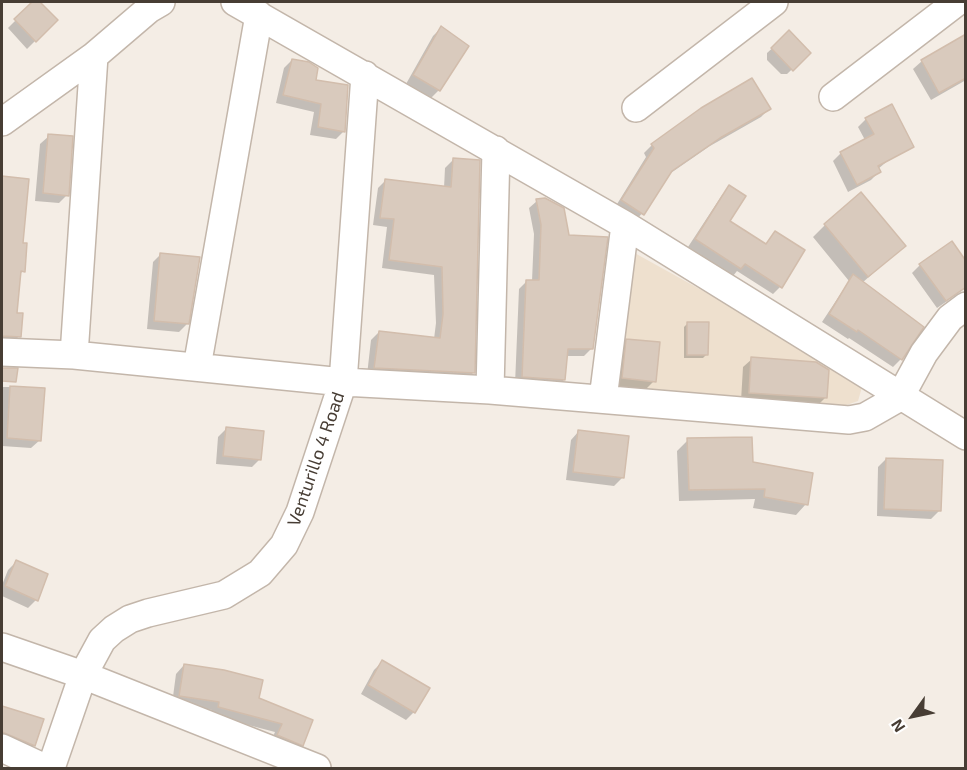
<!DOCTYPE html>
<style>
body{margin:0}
#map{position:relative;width:967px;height:770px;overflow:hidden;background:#f4ede5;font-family:"Exo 2",sans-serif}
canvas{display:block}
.frame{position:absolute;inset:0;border:3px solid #473d34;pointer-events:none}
.north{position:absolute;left:883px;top:686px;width:60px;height:60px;-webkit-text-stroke:4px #fff;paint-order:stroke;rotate:237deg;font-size:16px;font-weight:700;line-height:24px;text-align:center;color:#473d34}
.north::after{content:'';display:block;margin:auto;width:21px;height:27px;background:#473d34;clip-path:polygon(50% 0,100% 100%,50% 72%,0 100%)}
</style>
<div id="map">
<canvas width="967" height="770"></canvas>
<div class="frame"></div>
<div class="north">N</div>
</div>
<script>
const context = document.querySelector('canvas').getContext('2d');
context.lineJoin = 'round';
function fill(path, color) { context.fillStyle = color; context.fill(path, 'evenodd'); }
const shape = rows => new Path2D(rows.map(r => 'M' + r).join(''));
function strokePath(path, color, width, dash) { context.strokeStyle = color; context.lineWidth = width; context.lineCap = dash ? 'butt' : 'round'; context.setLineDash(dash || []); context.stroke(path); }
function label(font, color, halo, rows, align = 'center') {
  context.font = font + ' "Exo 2",sans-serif'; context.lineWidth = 6; context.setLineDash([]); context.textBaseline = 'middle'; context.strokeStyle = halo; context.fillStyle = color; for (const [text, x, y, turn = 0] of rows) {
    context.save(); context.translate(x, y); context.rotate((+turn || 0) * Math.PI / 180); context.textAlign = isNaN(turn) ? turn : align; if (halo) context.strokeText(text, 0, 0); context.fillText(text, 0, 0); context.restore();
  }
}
fill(shape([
 [631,251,864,380,858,401,838,408,611,386]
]), '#eee0ce');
fill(shape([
 [34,2,38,2,56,20,27,49,8,28],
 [441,28,439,90,431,98,406,84,433,36],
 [789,33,809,53,787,74,781,74,767,60,767,53],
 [966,36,966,80,931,100,913,69,922,61],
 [292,60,314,81,344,131,336,139,310,135,314,112,276,103,284,68],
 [769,109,761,117,710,146,668,175,645,210,637,219,614,209,646,157,644,153,652,145],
 [866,119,891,158,878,169,879,172,871,180,848,192,833,161,841,153,865,140,858,127],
 [49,136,67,195,59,203,35,201,40,144],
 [453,160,473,373,465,381,367,375,371,340,379,332,434,339,436,323,434,275,382,268,387,227,373,225,378,188,386,180,444,188,445,168],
 [2,178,27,180,21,244,23,271,19,275,16,314,19,336,11,345,2,344],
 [729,187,728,221,765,245,775,232,780,287,773,294,737,271,733,276,688,247,722,195],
 [537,201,592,348,584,356,566,356,564,380,556,388,515,384,519,289,527,281,532,281,534,234,529,208],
 [825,225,904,246,862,283,922,327,901,359,893,367,849,338,848,339,822,322,849,281,813,237],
 [161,254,187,324,179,332,147,329,153,262],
 [966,263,966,288,937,308,912,273,920,265],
 [688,323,707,354,703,358,684,358,684,327],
 [627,340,654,381,646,389,614,386,619,349],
 [752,359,825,398,817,406,741,401,743,367],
 [2,387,10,387,40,440,31,448,2,446],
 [226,429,260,459,252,467,216,464,218,437],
 [579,431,623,477,614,486,566,480,571,440],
 [688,440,752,463,806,504,796,515,753,508,755,499,679,501,677,451],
 [886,459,940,510,931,519,877,516,878,467],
 [16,562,36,600,28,608,2,596,2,585,8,570],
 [382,662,428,688,414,712,406,720,361,694,374,670],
 [184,665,311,721,302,745,294,753,270,743,275,732,210,715,212,710,172,704,176,674],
 [4,708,34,745,26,753,2,742,2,711]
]), '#0003');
const building = shape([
 [32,2,40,2,58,20,36,42,14,19,32,2],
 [441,26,469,46,440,91,413,75,441,26],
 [789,30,811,53,793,71,771,48,789,30],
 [966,34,966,78,939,93,921,60,966,34],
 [292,59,309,62,318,68,316,80,348,85,345,132,318,127,321,104,283,95,292,59],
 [752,78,771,109,720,138,672,171,644,215,621,200,654,148,651,144,701,108,752,78],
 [892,104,914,147,878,166,881,172,857,185,840,152,874,134,865,118,892,104],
 [48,134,73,136,69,196,43,193,48,134],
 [453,158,480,160,475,373,374,368,379,331,440,338,443,314,442,267,389,260,394,219,380,218,385,179,451,187,453,158],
 [2,176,29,179,23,243,27,243,25,272,21,271,17,313,23,313,21,337,2,336,2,176],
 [729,185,746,196,730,221,766,244,775,231,805,250,782,288,745,264,741,269,695,239,729,185],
 [861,192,906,246,868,277,824,224,861,192],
 [545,198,564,208,569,235,608,237,593,349,568,349,565,380,522,377,526,280,539,280,541,225,536,199,545,198],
 [952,241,966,261,966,287,946,301,919,264,952,241],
 [160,253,200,257,189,324,154,321,160,253],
 [853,274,924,327,902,360,858,330,857,332,829,314,853,274],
 [687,322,709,322,708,355,687,355,687,322],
 [626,339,660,342,656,382,622,378,626,339],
 [751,357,816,362,829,370,827,398,749,393,751,357],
 [2,368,18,368,16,382,2,381,2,368],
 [10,386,45,388,41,441,7,438,10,386],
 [226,427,264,431,261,460,223,456,226,427],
 [578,430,629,436,624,478,573,472,578,430],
 [752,437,753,462,813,473,808,505,764,497,765,489,689,490,687,438,752,437],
 [886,458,943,460,941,511,884,509,886,458],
 [16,560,48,574,38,601,5,586,16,560],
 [382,660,430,688,415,713,368,685,382,660],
 [184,664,224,670,263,680,259,698,313,720,303,746,277,735,282,724,218,707,219,702,179,696,184,664],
 [2,706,44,719,35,746,2,732,2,706]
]);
fill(building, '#d9cabd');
strokePath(building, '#d2bdac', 1.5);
const street = shape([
 [235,2,625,225,966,436],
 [833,97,957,2],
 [636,108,774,2],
 [2,122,94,56,149,9,161,2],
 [2,352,74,355,343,382,490,390,849,420,865,417,900,397,924,353,950,318,966,306],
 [74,355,94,56],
 [197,367,259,15],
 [490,390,496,150],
 [603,399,625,225],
 [2,647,83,675,317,768],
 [2,748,45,768],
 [51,768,83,675,102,640,114,629,130,619,148,613,224,595,260,573,284,545,300,512,343,382,365,75]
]);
strokePath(street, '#c3b6aa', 30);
strokePath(street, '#fff', 27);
label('18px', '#473d34', '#fff', [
 ["Venturillo 4 Road",316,459,-71]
]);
</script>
